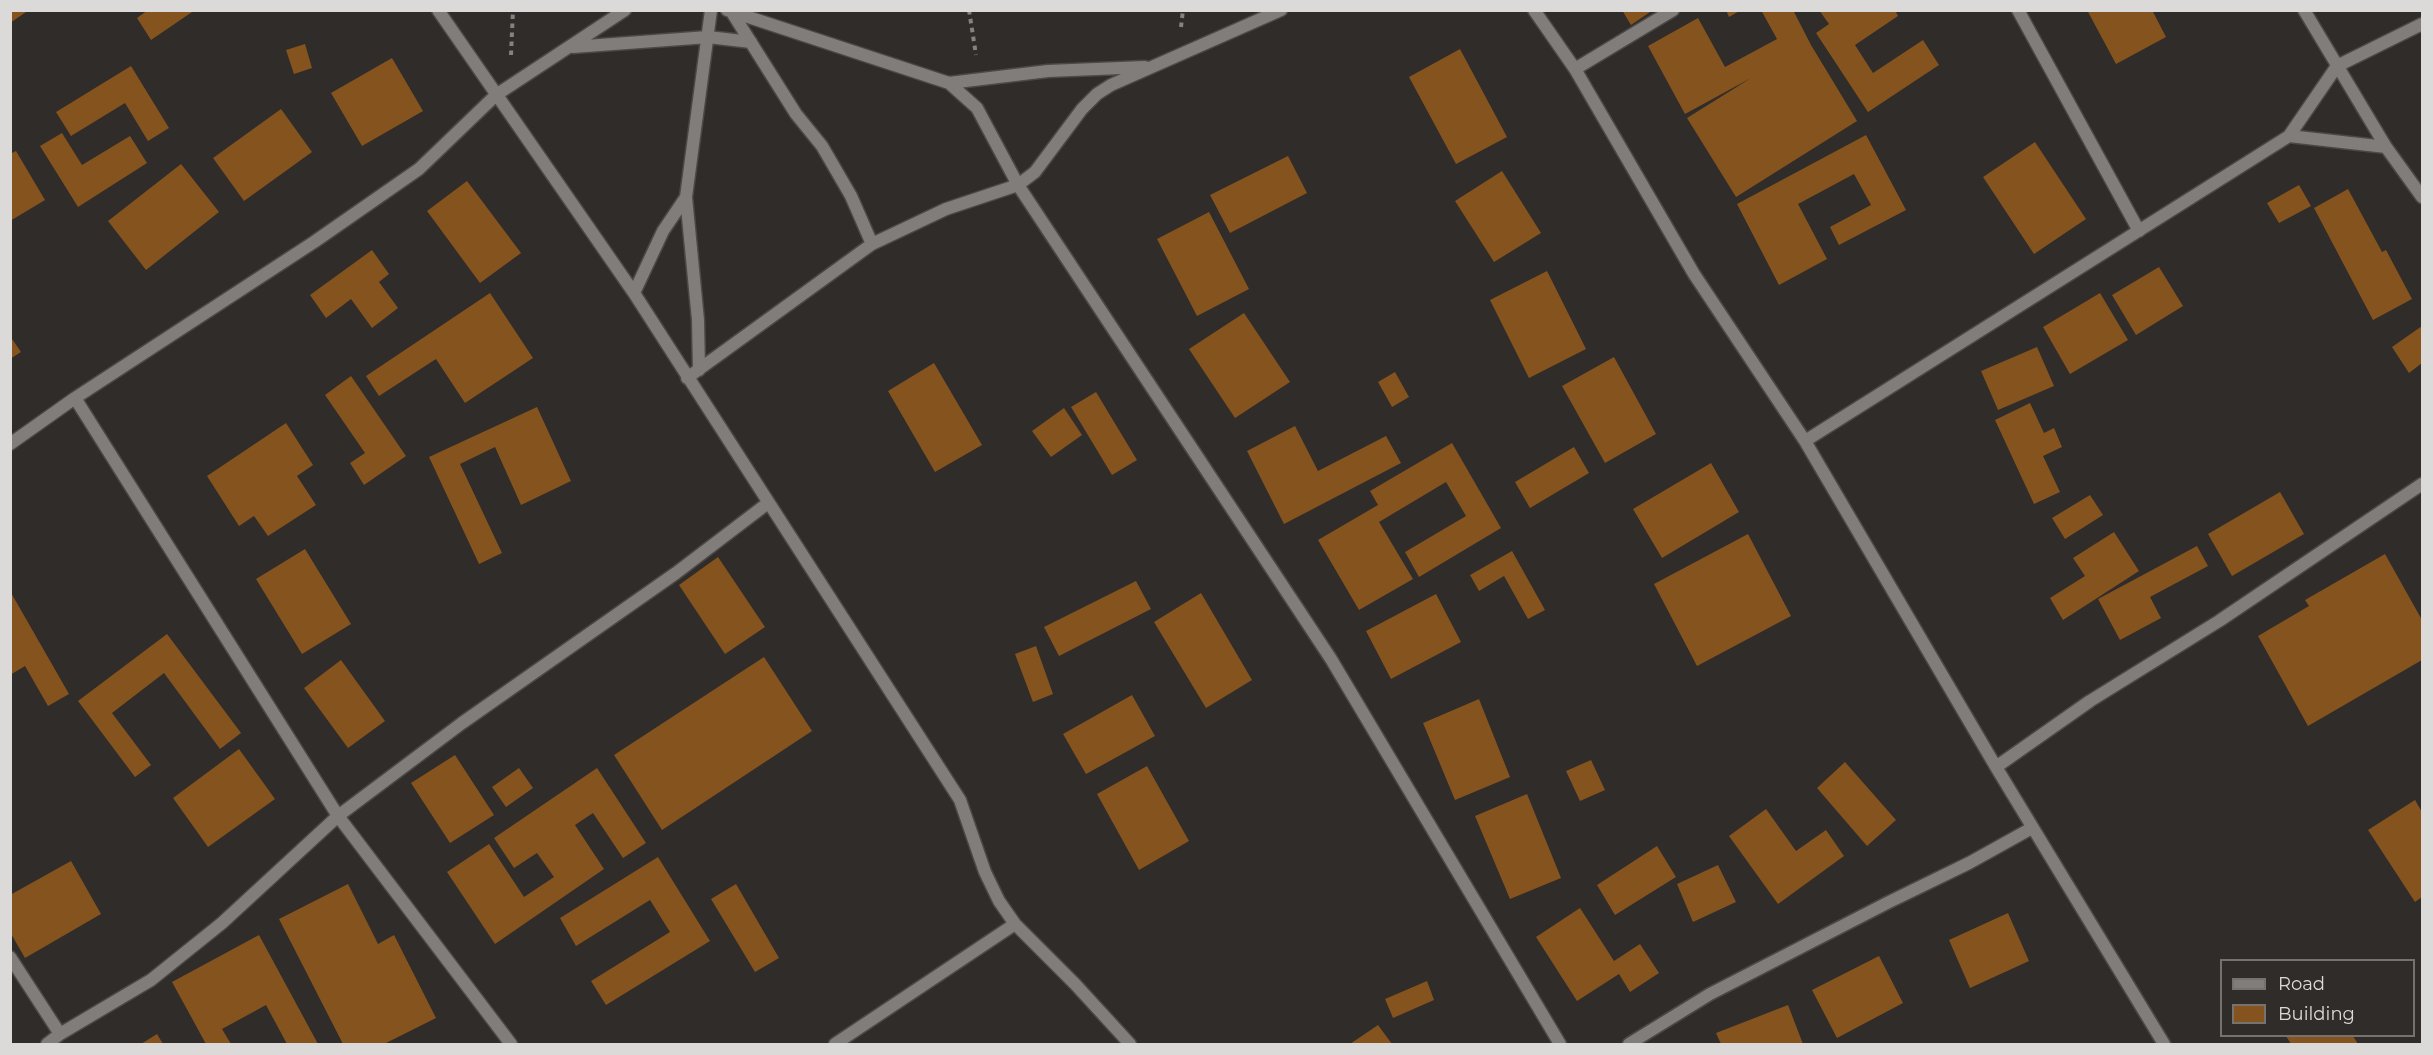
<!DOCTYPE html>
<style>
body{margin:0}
#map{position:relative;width:2433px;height:1055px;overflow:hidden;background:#302c2a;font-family:Montserrat,sans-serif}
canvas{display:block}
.frame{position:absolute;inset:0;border:12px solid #dcdad8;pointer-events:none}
.legend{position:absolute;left:2220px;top:959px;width:195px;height:78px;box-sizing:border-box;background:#302c2a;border:2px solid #757270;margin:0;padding:8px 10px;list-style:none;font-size:18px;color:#dcdad8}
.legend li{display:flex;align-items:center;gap:12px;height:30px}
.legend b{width:30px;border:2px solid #757270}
</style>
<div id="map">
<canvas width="2433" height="1055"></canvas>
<div class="frame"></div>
<ul class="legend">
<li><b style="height:8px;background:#817d7a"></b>Road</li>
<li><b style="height:16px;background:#85531e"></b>Building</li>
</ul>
</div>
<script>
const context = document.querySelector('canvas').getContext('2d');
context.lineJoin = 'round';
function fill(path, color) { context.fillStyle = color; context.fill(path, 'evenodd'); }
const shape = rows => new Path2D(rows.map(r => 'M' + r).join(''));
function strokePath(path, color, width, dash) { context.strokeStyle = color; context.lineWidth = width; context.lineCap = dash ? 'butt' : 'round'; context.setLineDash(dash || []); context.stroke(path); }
fill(shape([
 [10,10,29,10,10,23],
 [148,10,195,10,151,40,137,18],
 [1622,10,1653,10,1631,25],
 [1726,10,1741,10,1729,17],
 [1761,10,1793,10,1811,45,1857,121,1736,197,1687,118,1751,78,1685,114,1648,46,1698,18,1725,67,1777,39],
 [1819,10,1895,10,1898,16,1855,45,1873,73,1923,40,1939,65,1868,112,1816,33,1829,24],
 [2087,10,2152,10,2166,37,2116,64],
 [305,44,312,68,294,74,286,50],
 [1460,49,1507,137,1456,164,1409,77],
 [392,58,423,111,362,146,331,93],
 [131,66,169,128,148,141,125,103,71,136,56,112],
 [281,109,312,152,244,201,213,158],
 [62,133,82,165,130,136,147,163,78,207,40,146],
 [1866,135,1906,210,1839,245,1830,227,1871,205,1854,174,1798,204,1827,259,1779,285,1737,204],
 [2035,142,2086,219,2034,254,1983,177],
 [16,151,45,200,10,221,10,154],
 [1288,156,1307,193,1230,233,1210,195],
 [181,164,219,212,146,270,108,221],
 [1502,171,1541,233,1494,262,1455,201],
 [467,181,521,253,480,283,427,211],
 [2299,185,2311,206,2279,223,2267,203],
 [2348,189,2382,252,2386,250,2412,299,2373,320,2314,208],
 [1209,212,1249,289,1197,316,1157,239],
 [372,250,389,274,379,282,398,308,372,328,351,299,326,318,310,295],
 [2159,267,2183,306,2136,335,2112,295],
 [1547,271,1586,349,1529,378,1490,300],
 [490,293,533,358,465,403,436,359,379,396,366,376],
 [2100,293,2128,340,2070,374,2043,327],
 [1244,313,1290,382,1235,418,1189,349],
 [2422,326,2422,363,2409,373,2392,347],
 [10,336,21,352,10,359],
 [2037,347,2054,386,1998,410,1981,371],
 [1614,357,1656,434,1605,463,1562,386],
 [934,363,982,445,935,472,888,391],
 [1395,372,1409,397,1392,407,1378,382],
 [351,376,406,456,364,485,350,463,365,453,325,395],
 [1096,392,1137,460,1112,475,1071,407],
 [2030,403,2044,433,2054,428,2062,447,2043,456,2060,492,2034,504,1995,420],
 [537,407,571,481,521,505,495,447,460,464,502,553,479,564,429,457],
 [1064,408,1082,435,1051,457,1032,431],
 [286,423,313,465,297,476,316,505,268,536,254,516,239,526,207,476],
 [1295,426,1318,471,1386,436,1401,463,1284,524,1247,451],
 [1452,443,1501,528,1419,577,1405,552,1466,516,1446,482,1379,522,1413,579,1359,610,1318,540,1378,505,1370,491],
 [1574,447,1589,473,1530,508,1515,482],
 [1711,463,1739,512,1662,558,1633,509],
 [2280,492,2304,534,2232,576,2208,534],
 [2090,495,2103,515,2065,539,2052,518],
 [2114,532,2139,571,2063,620,2050,598,2085,576,2073,558],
 [1748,534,1791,616,1697,666,1654,584],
 [2197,546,2208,566,2150,597,2161,618,2120,640,2098,599],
 [305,549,351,624,302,654,256,579],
 [1512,551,1545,610,1528,619,1504,576,1479,591,1470,575],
 [2385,554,2422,620,2422,660,2308,726,2258,636,2309,606,2305,600],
 [718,557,765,627,725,654,679,585],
 [1136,581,1151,609,1059,656,1044,627],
 [10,591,69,694,48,706,25,666,10,675],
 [1201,593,1252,680,1206,708,1154,622],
 [1436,594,1461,642,1391,679,1366,631],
 [167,634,241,733,220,749,164,673,112,713,151,765,135,777,78,701],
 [1036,646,1053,694,1033,702,1015,654],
 [764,657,812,731,662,830,614,755],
 [341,660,385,721,348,748,304,688],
 [1132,695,1155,736,1086,774,1063,734],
 [1479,699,1510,777,1455,800,1423,723],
 [239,749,275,799,208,847,173,798],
 [455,755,494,815,450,843,411,783],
 [1591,760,1605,790,1580,801,1566,771],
 [1845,762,1896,820,1867,846,1817,788],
 [1147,766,1189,841,1139,870,1097,794],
 [519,768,533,788,506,807,492,787],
 [597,768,646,843,623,858,593,813,575,825,604,869,495,944,447,872,489,844,524,897,554,877,537,853,514,868,494,838],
 [1527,794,1561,878,1510,899,1475,816],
 [2415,800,2422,812,2422,897,2415,902,2368,830],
 [1766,809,1796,851,1826,830,1844,856,1778,904,1729,836],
 [1657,846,1676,877,1615,915,1597,885],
 [658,857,710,941,606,1005,591,981,670,932,650,900,576,946,560,918],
 [71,861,101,914,25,958,10,932,10,895],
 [1718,865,1736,902,1693,922,1677,884],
 [348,884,378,944,394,935,436,1018,384,1044,343,1044,279,919],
 [736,884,779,958,755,972,711,899],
 [1580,908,1614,961,1640,944,1659,973,1630,992,1619,974,1577,1001,1536,937],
 [2008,913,2029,961,1970,988,1949,940],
 [259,935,318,1044,287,1044,266,1005,222,1029,231,1044,206,1044,172,982],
 [1879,956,1903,1003,1837,1038,1812,990],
 [1427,981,1434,1000,1393,1018,1385,999],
 [1788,1005,1803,1044,1721,1044,1716,1033],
 [1378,1025,1392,1044,1350,1044],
 [157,1034,163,1044,141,1044],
 [2286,1036,2353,1036,2358,1044,2291,1044]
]), '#85531e');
const street = shape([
 [438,10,634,293,960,800,985,872,999,901,1015,924,1075,984,1130,1044],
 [727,10,949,83,977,108,1018,185,1331,659,1560,1044],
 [1534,10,1575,69,1694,274,1805,441,1996,767,2164,1044],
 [2018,10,2139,231],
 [2304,10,2386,147,2422,197],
 [733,14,796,114,822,146,851,196,872,244],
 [573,47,708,37,751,42],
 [1575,69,1673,10],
 [949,83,1048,71,1145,67],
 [2289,136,2386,147],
 [634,293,663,231,686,197],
 [699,370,698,320,686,197,711,10],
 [687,378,872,244,946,209,1018,185,1035,172,1082,109,1097,94,1111,85,1281,10],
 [75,398,338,816,511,1044],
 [1805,441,2289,136,2337,66,2422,24],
 [10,444,75,398,314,242,419,169,496,95,625,10],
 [1996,767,2090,701,2219,621,2422,484],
 [10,957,60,1034],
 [47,1044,60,1034,151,980,222,923,338,816,462,723,676,573,768,503],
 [835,1044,1015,924],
 [1629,1044,1710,994,1889,902,1969,863,2032,828]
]);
strokePath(street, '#4b4845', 15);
strokePath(shape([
 [969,10,976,55],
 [1181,27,1183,10],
 [511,55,513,10]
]), '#858280', 4, [4.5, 4.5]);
strokePath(street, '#817d7a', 12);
</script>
